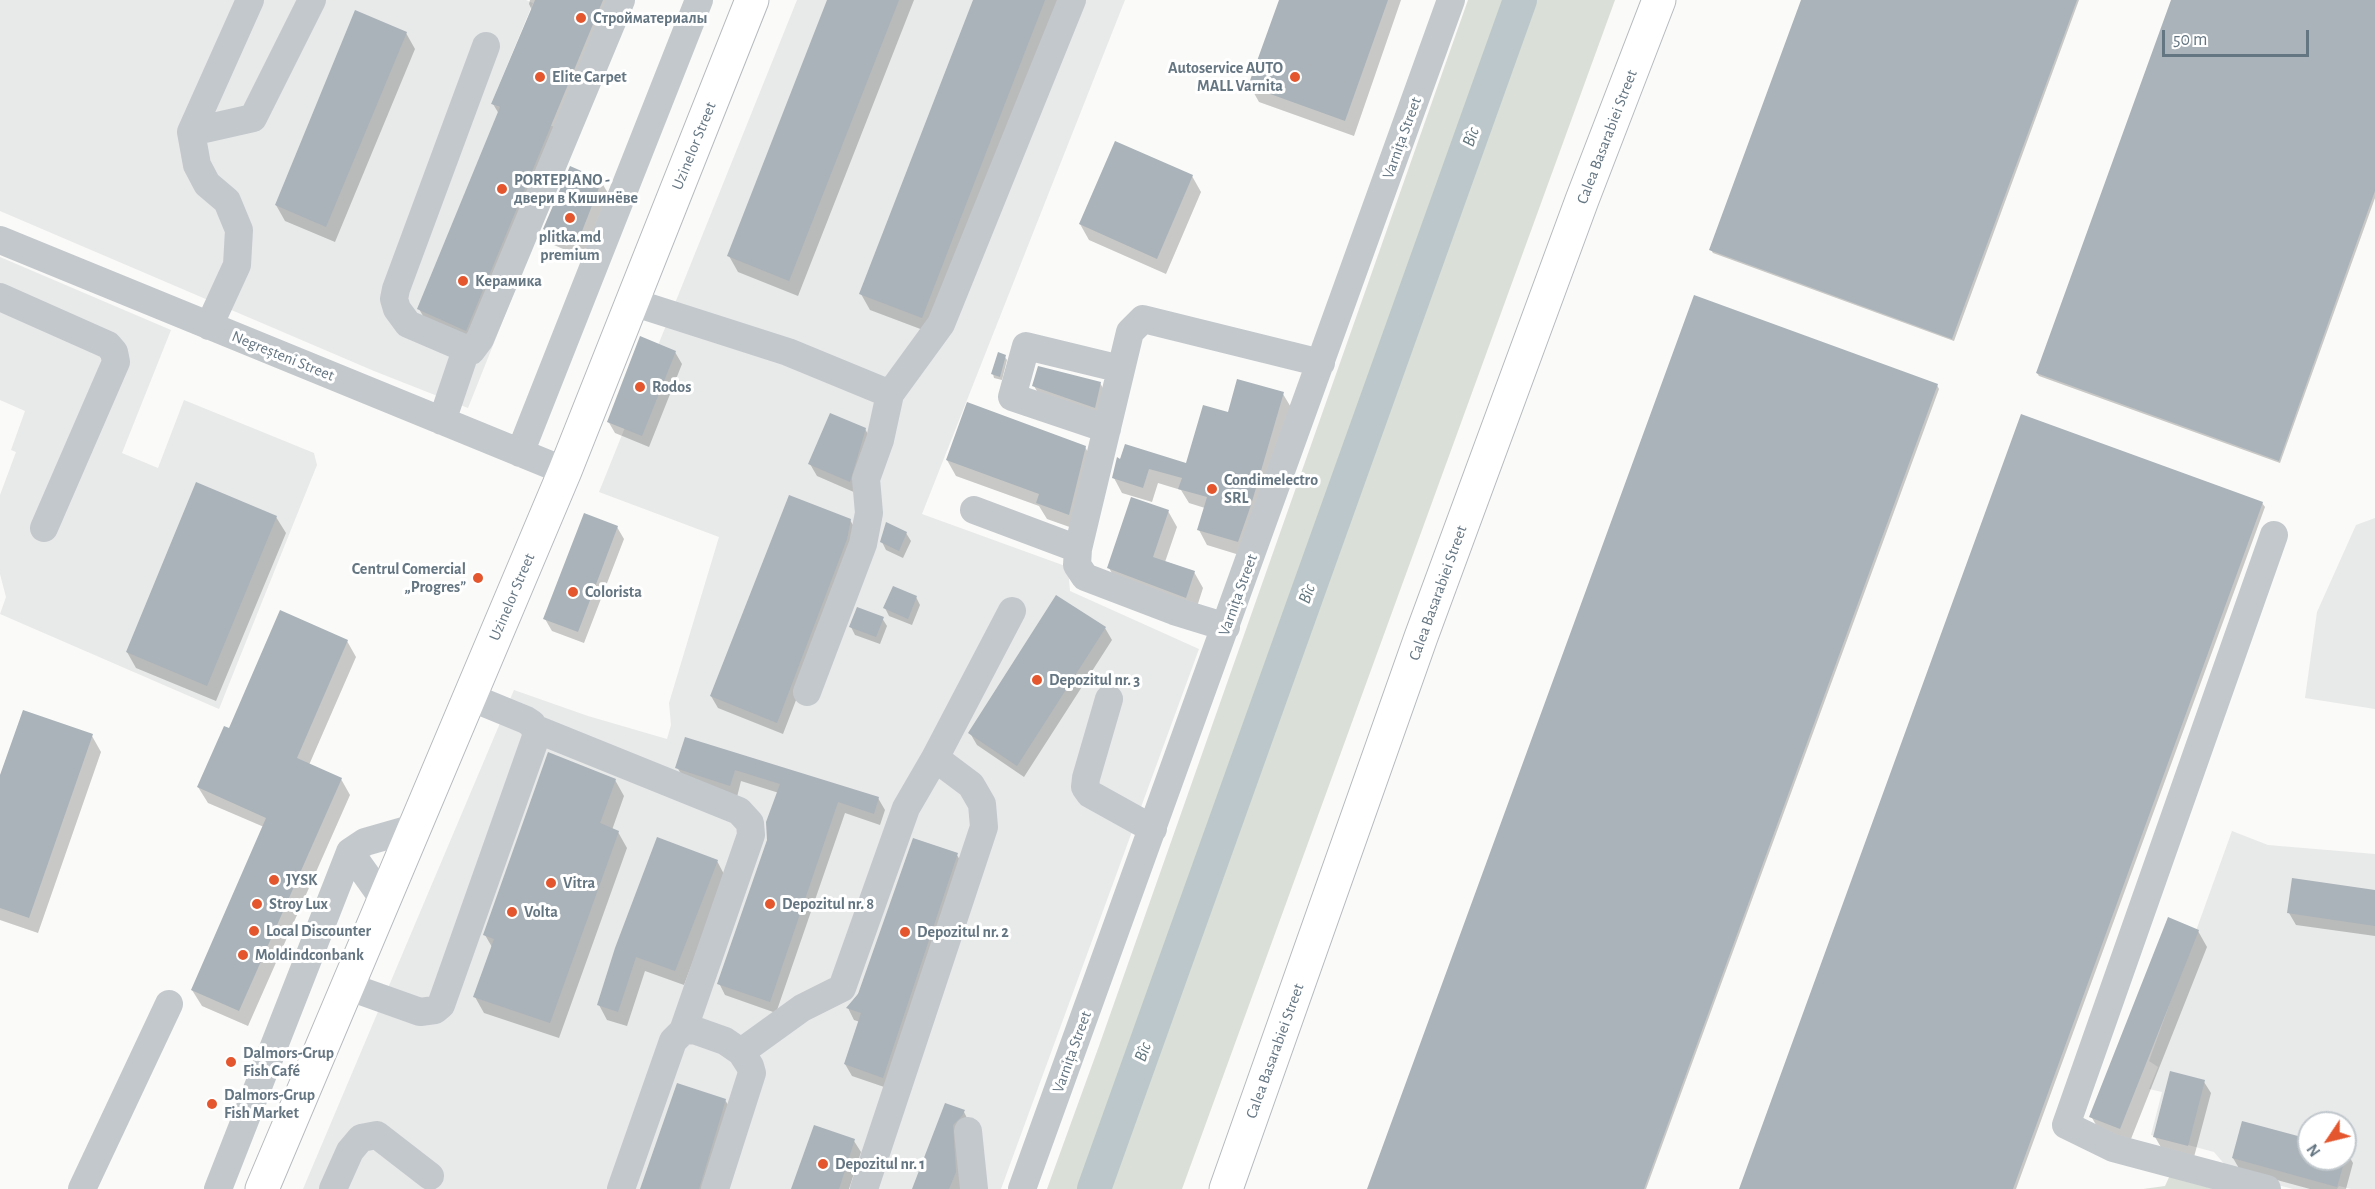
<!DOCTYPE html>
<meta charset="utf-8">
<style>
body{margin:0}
#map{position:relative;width:2375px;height:1189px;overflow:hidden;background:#fafaf8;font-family:"Alegreya Sans",sans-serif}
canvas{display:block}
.north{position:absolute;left:2297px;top:1111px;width:60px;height:60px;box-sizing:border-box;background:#fff;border:2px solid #c1c8cd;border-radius:50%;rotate:235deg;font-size:16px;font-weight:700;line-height:24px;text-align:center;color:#657683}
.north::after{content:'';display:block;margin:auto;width:21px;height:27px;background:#e4572e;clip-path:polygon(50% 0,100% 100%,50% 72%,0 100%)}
.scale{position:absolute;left:2162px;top:30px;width:147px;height:27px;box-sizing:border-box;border:3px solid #657683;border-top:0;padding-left:8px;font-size:18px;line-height:21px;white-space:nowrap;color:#657683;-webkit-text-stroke:4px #fff;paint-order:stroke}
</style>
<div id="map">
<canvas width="2375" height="1189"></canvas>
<div class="north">N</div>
<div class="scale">50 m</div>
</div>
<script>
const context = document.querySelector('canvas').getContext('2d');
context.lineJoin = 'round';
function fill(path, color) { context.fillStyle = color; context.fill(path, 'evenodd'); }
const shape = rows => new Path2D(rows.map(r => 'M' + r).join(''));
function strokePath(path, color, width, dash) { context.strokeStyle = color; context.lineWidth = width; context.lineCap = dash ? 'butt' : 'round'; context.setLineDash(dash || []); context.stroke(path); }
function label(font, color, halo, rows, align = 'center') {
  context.font = font + ' "Alegreya Sans",sans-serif'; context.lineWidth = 6; context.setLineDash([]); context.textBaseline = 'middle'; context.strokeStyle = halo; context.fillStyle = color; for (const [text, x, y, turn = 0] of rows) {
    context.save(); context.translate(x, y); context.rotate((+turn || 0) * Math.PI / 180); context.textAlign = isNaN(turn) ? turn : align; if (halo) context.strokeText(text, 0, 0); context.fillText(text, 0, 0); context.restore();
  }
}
fill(shape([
 [0,0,526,0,533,3,491,104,577,135,468,408,374,371,0,211],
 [797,0,1125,0,922,514,1068,567,1070,591,1199,649,1001,1189,303,1189,514,690,588,716,667,739,671,725,669,703,719,537,599,492],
 [0,257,171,330,122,453,158,468,184,400,314,453,317,465,219,709,0,614,6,597,0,574,0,495,16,452,11,450,25,411,0,400],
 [2375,518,2375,709,2305,698,2317,612,2356,525],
 [2232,831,2268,845,2375,854,2375,1189,2351,1189,2339,1186,2337,1189,2293,1189,2232,1173,2214,1152,2151,1135,2162,1092,2149,1089,2158,1067,2149,1061],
 [2309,1123,2345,1123,2345,1159,2309,1159]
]), '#e8e9e9');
fill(shape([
 [1468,0,1615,0,1182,1189,1047,1189,1099,1046],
 [2171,1173,2224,1189,2143,1189,2165,1186]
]), '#dadfd7');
fill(shape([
 [530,0,625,0,475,346,429,326,419,309,499,114,493,104,532,10,529,4],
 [829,0,914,0,798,296,738,272,729,256],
 [975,0,1060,0,931,333,870,310,861,294],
 [1280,0,1401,0,1354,136,1259,102,1250,86],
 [1803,0,2079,0,1954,341,1713,253,1711,250],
 [2173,0,2375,0,2375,198,2280,463,2039,376,2037,373],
 [406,33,415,49,335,242,285,221,276,205],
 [1192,176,1201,192,1166,274,1089,240,1080,224],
 [601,181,610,197,586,259,554,245,545,229],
 [675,352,682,364,649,447,615,433,608,421],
 [1005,357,1007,360,1002,380,994,378,993,374],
 [1100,383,1107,395,1101,419,1041,398,1034,386],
 [1937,385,1939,389,1646,1189,1369,1189],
 [1283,394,1292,409,1246,557,1207,545,1199,530,1205,508,1189,503,1181,490,1158,483,1152,502,1122,493,1114,478,1118,459,1187,465,1229,414],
 [865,429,872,441,856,493,817,476,810,464],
 [1085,447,1094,463,1078,530,1047,519,1039,506,956,476,947,460],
 [2262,503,2265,507,2016,1189,1741,1189],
 [1168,511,1177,527,1165,562,1194,572,1203,588,1195,613,1118,584,1109,568],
 [276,517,286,533,216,701,136,668,127,652],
 [850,520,857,532,853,552,783,734,718,708,711,696],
 [617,527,624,539,584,643,552,631,545,619],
 [906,533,911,541,903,558,886,550,882,542],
 [916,597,920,605,912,625,889,616,885,608],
 [882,618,887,626,880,644,855,635,851,627],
 [1105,628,1112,640,1024,777,977,745,970,733],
 [347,641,356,657,309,765,341,779,350,795,248,1026,202,1006,192,990,264,827,208,803,198,787,230,730],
 [92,736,101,752,38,933,0,920,0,779],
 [686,739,878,798,885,810,880,825,845,813,776,1013,725,995,719,983,768,841,779,793,741,781,737,797,684,779,677,767],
 [615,780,624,796,612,830,618,832,627,848,559,1038,484,1013,475,997,492,947,485,935],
 [957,855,964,867,890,1089,852,1076,845,1064,860,1022,854,1020,848,1008],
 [717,861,725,876,684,985,645,971,627,1026,607,1020,599,1005,616,949],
 [2375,891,2375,936,2296,925,2289,913],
 [2198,931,2207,947,2129,1144,2100,1132,2091,1116],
 [2204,1082,2211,1093,2194,1157,2162,1149,2155,1137],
 [725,1100,735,1116,711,1189,641,1189],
 [945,1105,964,1112,970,1124,960,1189,914,1189],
 [854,1141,861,1152,849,1189,792,1189],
 [2309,1141,2309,1159,2345,1159,2346,1151,2353,1163,2346,1189,2310,1189,2240,1170,2233,1158]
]), '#0003');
strokePath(shape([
 [1094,1189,1520,0]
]), '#bbc7cb', 34);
fill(shape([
 [535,0,603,0,466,331,417,309,500,107,491,104],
 [827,0,899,0,789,281,727,256],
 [973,0,1045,0,922,318,859,294],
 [1279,0,1388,0,1345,121,1248,86],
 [1801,0,2077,0,1952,339,1709,250],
 [2171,0,2375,0,2375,191,2279,461,2036,373],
 [355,10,407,32,326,227,275,205],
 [1115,141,1193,175,1157,259,1079,224],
 [570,166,602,180,577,244,543,229],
 [1694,295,1938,384,1644,1189,1367,1189],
 [640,336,676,351,642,436,607,422],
 [998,352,1006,355,1000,377,991,374],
 [1038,366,1101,382,1095,408,1032,386],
 [1237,379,1284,392,1251,505,1238,542,1197,530,1207,497,1178,489,1182,478,1149,469,1143,488,1112,478,1117,457,1120,459,1125,444,1186,463,1203,405,1228,412],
 [967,402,1086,446,1069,515,1036,503,1039,494,946,460],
 [830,413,866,428,850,482,808,464],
 [2021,414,2263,502,2013,1189,1739,1189],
 [196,482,277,516,207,686,126,652],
 [789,495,851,519,847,539,777,723,710,696],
 [1131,497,1169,510,1153,557,1195,571,1186,598,1107,568],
 [584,513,618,526,578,632,543,619],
 [886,522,907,532,899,551,880,542],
 [893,586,917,596,908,619,883,608],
 [1056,595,1106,627,1017,766,968,733],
 [857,607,884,617,876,637,849,627],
 [280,610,348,640,297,758,342,778,239,1011,191,990,266,818,197,787,224,726,229,728],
 [23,710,93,734,29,918,0,908,0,775],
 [685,737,879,797,874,814,838,802,770,1002,717,984,767,840,766,822,780,784,735,770,730,786,675,768],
 [548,752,616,779,600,823,619,831,550,1023,473,997,494,939,483,935],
 [657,837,718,860,675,971,636,957,618,1012,597,1005,615,948],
 [913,838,958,853,883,1078,844,1064,861,1013,846,1008,858,994],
 [2292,878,2375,890,2375,926,2287,913],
 [2168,917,2199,930,2120,1129,2089,1117],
 [2170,1071,2205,1080,2188,1146,2153,1137],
 [677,1083,726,1099,699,1189,640,1189],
 [945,1103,965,1110,962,1116,953,1125,956,1172,949,1189,912,1189],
 [2242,1121,2309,1139,2309,1159,2345,1159,2337,1187,2232,1158],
 [814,1125,855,1139,839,1189,791,1189]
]), '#aab3b9');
const major = shape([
 [262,1189,565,471,752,0],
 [1226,1189,1421,637,1582,200,1659,0]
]);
strokePath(major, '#b5babe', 35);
strokePath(shape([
 [486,46,396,289,394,299,397,309,408,324,471,351,480,339,621,0],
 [191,132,253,118,312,0],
 [0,240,565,471],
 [0,297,108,345,114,352,116,362,44,528],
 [632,302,788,352,890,394,941,324,1072,0],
 [209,326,237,265,239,230,227,201,207,184,197,165,191,132,250,0],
 [442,421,466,350],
 [1107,429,1012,397,1026,346,1121,369],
 [520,453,699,0],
 [974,510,1078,549],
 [1226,627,1174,611,1085,577,1077,565,1078,549,1130,332,1143,319,1321,363],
 [807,692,863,544,869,513,866,479,880,440,890,394],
 [1109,699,1086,778,1085,787,1090,794,1153,829],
 [536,729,739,811,750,823,751,835,683,1031],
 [350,852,384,900],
 [347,986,420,1012,435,1010,441,1005,537,734,532,724,526,720,470,697],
 [741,1052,802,1008,842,988,906,808,935,758,1012,611],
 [968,1131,974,1189],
 [82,1189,169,1004],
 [218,1189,350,852,365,842,414,828],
 [333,1189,350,1151,361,1138,377,1135,430,1176],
 [621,1189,673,1041,683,1031,694,1030,725,1041,741,1052,750,1066,752,1073,715,1189],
 [864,1189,984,827,982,804,971,785,935,758],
 [1022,1189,1451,0],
 [2267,1189,2113,1148,2066,1125,2274,535]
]), '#c3c8cc', 28);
strokePath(major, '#fff', 33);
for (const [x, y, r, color] of [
 [581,18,6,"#e4572e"],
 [540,77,6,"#e4572e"],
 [1295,77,6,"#e4572e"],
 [502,189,6,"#e4572e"],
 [570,218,6,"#e4572e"],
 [463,281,6,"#e4572e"],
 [640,387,6,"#e4572e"],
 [1212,489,6,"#e4572e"],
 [478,578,6,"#e4572e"],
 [573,592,6,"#e4572e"],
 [1037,680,6,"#e4572e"],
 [274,880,6,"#e4572e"],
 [551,883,6,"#e4572e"],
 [257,904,6,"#e4572e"],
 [770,904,6,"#e4572e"],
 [512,912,6,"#e4572e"],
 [254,931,6,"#e4572e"],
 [905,932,6,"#e4572e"],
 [243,955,6,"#e4572e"],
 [231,1062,6,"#e4572e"],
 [212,1104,6,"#e4572e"],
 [823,1164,6,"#e4572e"]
]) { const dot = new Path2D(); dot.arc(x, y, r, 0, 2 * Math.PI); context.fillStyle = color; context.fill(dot); strokePath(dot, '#fff', 2); }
label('bold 16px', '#657683', '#fff', [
 ["Стройматериалы",593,18],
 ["Autoservice AUTO",1283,68,"right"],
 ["MALL Varnita",1283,86,"right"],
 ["Elite Carpet",552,77],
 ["PORTEPIANO -",514,180],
 ["двери в Кишинёве",514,198],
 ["plitka.md",570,237,"center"],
 ["premium",570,255,"center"],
 ["Керамика",475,281],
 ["Rodos",652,387],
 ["Condimelectro",1224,480],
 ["SRL",1224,498],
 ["Centrul Comercial",466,569,"right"],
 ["„Progres”",466,587,"right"],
 ["Colorista",585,592],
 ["Depozitul nr. 3",1049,680],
 ["JYSK",286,880],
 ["Vitra",563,883],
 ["Stroy Lux",269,904],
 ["Depozitul nr. 8",782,904],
 ["Volta",524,912],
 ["Local Discounter",266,931],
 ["Depozitul nr. 2",917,932],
 ["Moldindconbank",255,955],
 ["Dalmors-Grup",243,1053],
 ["Fish Café",243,1071],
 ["Dalmors-Grup",224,1095],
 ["Fish Market",224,1113],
 ["Depozitul nr. 1",835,1164]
], 'left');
label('16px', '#657683', '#fff', [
 ["Calea Basarabiei Street",1607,137,-69],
 ["Varnița Street",1402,138,-70],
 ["Uzinelor Street",694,146,-68],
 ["Negreșteni Street",283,356,22],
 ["Calea Basarabiei Street",1438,593,-70],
 ["Varnița Street",1238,595,-70],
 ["Uzinelor Street",512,597,-67],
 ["Calea Basarabiei Street",1275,1051,-70],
 ["Varnița Street",1072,1052,-70]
]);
label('italic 18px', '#60757c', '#fff', [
 ["Bîc",1471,137,-70],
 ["Bîc",1307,594,-70],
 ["Bîc",1143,1052,-70]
]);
</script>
